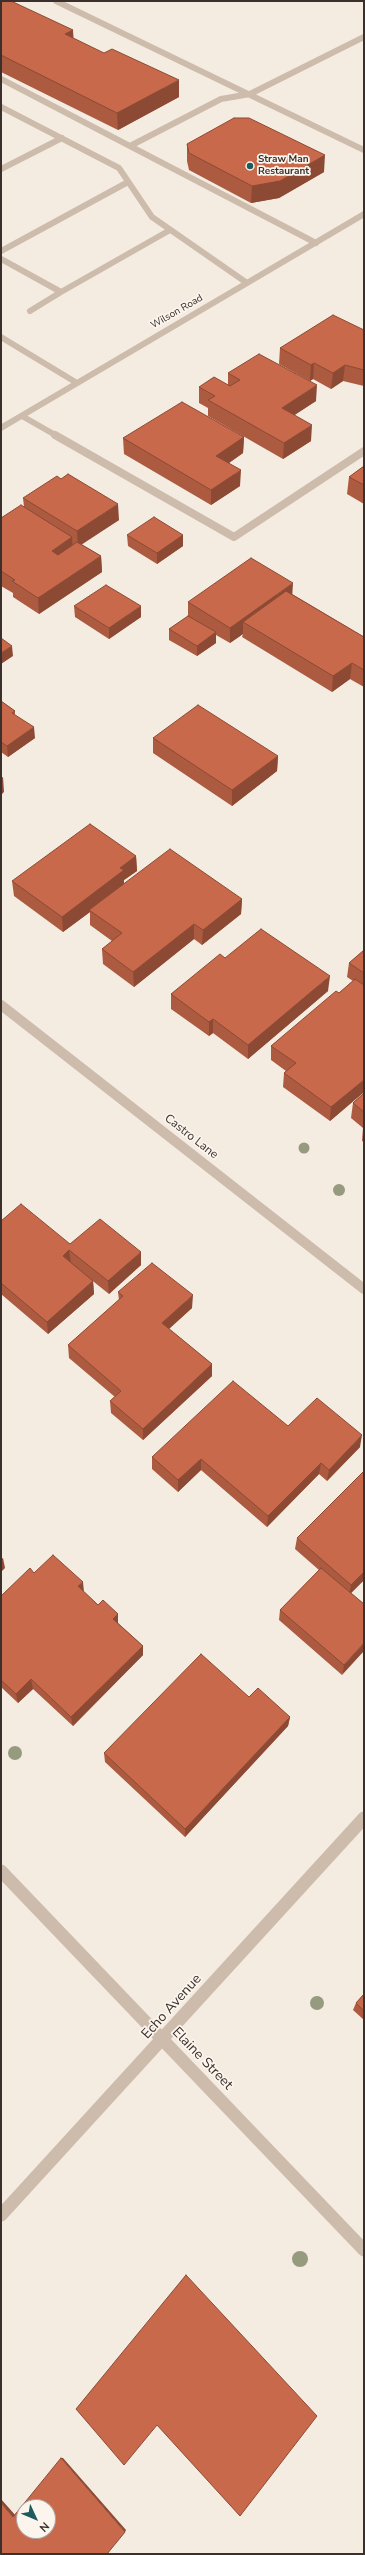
<!DOCTYPE html>
<style>
body{margin:0}
#map{position:relative;width:365px;height:2555px;overflow:hidden;background:#f4ebe1;font-family:"Nunito Sans",sans-serif}
canvas{display:block}
.frame{position:absolute;inset:0;border:2px solid #3b302b;pointer-events:none}
.north{position:absolute;left:16px;top:2499px;width:40px;height:40px;box-sizing:border-box;background:#fbf5ee;border:1px solid #aea6a0;border-radius:50%;rotate:134deg;font-size:11px;font-weight:700;line-height:16px;text-align:center;color:#3b302b}
.north::after{content:'';display:block;margin:auto;width:14px;height:18px;background:#1f5a5e;clip-path:polygon(50% 0,100% 100%,50% 72%,0 100%)}
</style>
<div id="map">
<canvas width="365" height="2555"></canvas>
<div class="frame"></div>
<div class="north">N</div>
</div>
<script>
const context = document.querySelector('canvas').getContext('2d');
context.lineJoin = 'round';
const shape = rows => new Path2D(rows.map(r => 'M' + r).join(''));
function strokePath(path, color, width, dash) { context.strokeStyle = color; context.lineWidth = width; context.lineCap = dash ? 'butt' : 'round'; context.setLineDash(dash || []); context.stroke(path); }
function fill(path, color) { context.fillStyle = color; context.fill(path, 'evenodd'); }
function label(font, color, halo, rows, align = 'center') {
  context.font = font + ' "Nunito Sans",sans-serif'; context.lineWidth = 3.5; context.setLineDash([]); context.textBaseline = 'middle'; context.strokeStyle = halo; context.fillStyle = color; for (const [text, x, y, turn = 0] of rows) {
    context.save(); context.translate(x, y); context.rotate((+turn || 0) * Math.PI / 180); context.textAlign = isNaN(turn) ? turn : align; if (halo) context.strokeText(text, 0, 0); context.fillText(text, 0, 0); context.restore();
  }
}
strokePath(shape([
 [56,1,364,150],
 [1,79,316,243],
 [1,107,119,168,152,217,247,283],
 [130,146,221,99,250,94,364,37],
 [1,169,62,138],
 [1,251,128,182],
 [1,259,61,292,170,230],
 [30,311,61,292],
 [1,337,77,383],
 [22,416,57,436],
 [1,428,364,214]
]), '#cdbbac', 6);
strokePath(shape([
 [55,435,234,537,364,451]
]), '#cdbbac', 8);
strokePath(shape([
 [1,1005,364,1289]
]), '#cdbbac', 10);
strokePath(shape([
 [1,1871,364,2250],
 [1,2215,364,1818]
]), '#cdbbac', 13);
context.fillStyle = '#969b7f';
for (const [x, y, r] of [
 [304,1148,5.5],
 [339,1190,6],
 [15,1753,7],
 [317,2003,7],
 [300,2259,8]
]) { context.beginPath(); context.arc(x, y, r, 0, 2 * Math.PI); context.fill(); }
fill(shape([
 [1,1,73,30,73,39,179,97,118,130,1,72],
 [187,144,324,172,279,198,251,203,189,170,187,161],
 [364,330,364,386,343,381,331,389,313,379,310,381,279,364,280,348],
 [228,373,316,401,294,415,311,441,283,459,208,416,208,408,199,403,199,387,228,385],
 [244,437,243,453,229,463,240,486,211,505,124,454,123,438],
 [364,466,364,504,347,494,349,477],
 [23,498,119,520,81,544,101,556,102,572,39,614,13,597,13,593,1,586,1,518,24,507],
 [127,535,183,535,183,546,157,564,128,546],
 [292,594,364,637,364,687,350,679,332,692,242,637,243,634,230,643,216,635,216,643,197,656,169,640,169,629,188,616,188,602],
 [74,606,141,617,109,639,75,617],
 [1,701,15,711,15,715,35,738,8,757,1,752],
 [153,738,278,756,277,771,232,806,153,753],
 [136,856,137,871,124,880,124,884,242,899,241,914,202,945,194,939,134,987,103,964,102,949,112,941,90,925,90,912,63,932,14,896,12,881],
 [364,950,364,1092,330,1121,283,1087,284,1073,286,1071,271,1060,271,1046,339,993,353,981,347,977,349,963],
 [225,958,328,991,248,1059,213,1033,209,1036,171,1009,171,994],
 [364,1093,364,1142,362,1141,363,1128,351,1118,353,1103],
 [1,1221,70,1244,141,1265,109,1294,89,1278,93,1281,94,1294,48,1334,1,1294],
 [118,1292,192,1308,169,1329,212,1364,212,1376,143,1440,111,1413,110,1401,115,1397,69,1358,68,1345,119,1300],
 [288,1426,360,1447,327,1481,319,1474,267,1527,201,1470,178,1492,152,1469,152,1457],
 [297,1538,364,1580,351,1593,364,1604,342,1675,279,1620,280,1610,319,1570,295,1549],
 [34,1573,84,1592,143,1646,143,1655,73,1726,33,1689,18,1703,1,1687,1,1596],
 [249,1697,290,1717,288,1726,185,1837,105,1762,104,1753],
 [364,1994,364,2020,353,2010,356,2003]
]), '#ac5a40');
fill(shape([
 [73,30,74,47,65,34],
 [179,80,179,97,118,130,117,113],
 [325,155,324,172,279,198,251,203,252,186],
 [314,363,313,379,310,381,311,365],
 [345,365,343,381,331,389,333,373],
 [317,385,316,401,281,424,282,408],
 [312,425,311,441,283,459,284,443],
 [244,437,243,453,216,472,216,456],
 [241,470,240,486,211,505,211,490],
 [118,504,119,520,78,547,77,531],
 [183,535,183,546,157,564,157,553],
 [72,537,73,553,53,567,52,551],
 [101,556,102,572,39,614,38,598],
 [293,583,292,599,243,622,243,634,230,643,230,628],
 [141,606,141,617,109,639,109,628],
 [216,632,216,643,197,656,197,646],
 [12,646,13,656,1,664,1,653],
 [352,663,350,679,332,692,333,676],
 [34,727,35,738,8,757,7,746],
 [278,756,277,771,232,806,232,790],
 [3,777,4,792,1,795,1,778],
 [136,856,137,871,124,880,124,885,89,910,90,912,63,932,62,917,120,868],
 [242,899,241,914,202,945,203,930],
 [194,924,194,939,134,987,133,972],
 [330,976,328,991,248,1059,248,1045],
 [213,1019,213,1033,209,1036,209,1022],
 [364,1080,364,1092,330,1121,331,1107],
 [69,1250,71,1263,63,1256],
 [141,1252,141,1265,109,1294,108,1281],
 [93,1281,94,1294,48,1334,47,1322],
 [193,1295,192,1308,162,1335,162,1323],
 [212,1364,212,1376,143,1440,143,1429],
 [362,1435,360,1447,327,1481,329,1470],
 [201,1459,201,1470,178,1492,178,1480],
 [321,1463,319,1474,267,1527,268,1516],
 [3,1558,5,1568,1,1572,1,1559],
 [364,1572,364,1580,349,1595,351,1585],
 [83,1582,84,1592,78,1586],
 [118,1614,118,1624,113,1619],
 [364,1643,364,1651,342,1675,344,1665],
 [143,1646,143,1655,73,1726,71,1717],
 [31,1679,33,1689,18,1703,16,1694],
 [290,1717,288,1726,185,1837,185,1829],
 [61,2458,63,2458,126,2530,125,2532],
 [1,2499,16,2516,13,2517,1,2503]
]), '#8c4a34');
const building = shape([
 [1,1,11,1,73,30,65,34,104,53,112,49,179,80,117,113,1,55,1,1],
 [234,118,249,118,325,155,280,181,252,186,189,153,187,144,234,118],
 [333,315,364,330,364,370,345,365,333,373,314,363,311,365,280,348,333,315],
 [259,354,317,385,282,408,312,425,284,443,208,400,215,396,199,387,214,377,230,386,240,380,228,373,259,354],
 [182,402,244,437,216,456,241,470,211,490,123,438,182,402],
 [364,466,364,485,349,477,364,466],
 [68,474,118,504,77,531,23,498,57,476,61,479,68,474],
 [21,505,72,537,52,551,58,555,77,542,101,556,38,598,12,581,15,580,1,571,1,518,21,505],
 [154,517,183,535,157,553,127,535,154,517],
 [251,558,293,583,230,628,188,602,251,558],
 [106,585,141,606,109,628,74,606,106,585],
 [286,591,364,637,364,670,352,663,333,676,243,622,286,591],
 [188,616,216,632,197,646,169,629,188,616],
 [1,638,12,646,1,653,1,638],
 [1,701,15,711,12,713,34,727,7,746,1,742,1,701],
 [198,705,278,756,232,790,153,738,198,705],
 [90,824,136,856,120,868,124,870,62,917,12,881,90,824],
 [170,849,242,899,203,930,194,924,133,972,102,949,122,933,89,910,170,849],
 [261,929,330,976,248,1045,213,1019,209,1022,171,994,220,954,225,958,261,929],
 [364,950,364,973,349,963,364,950],
 [355,979,364,985,364,1080,331,1107,284,1073,296,1063,271,1046,336,991,339,993,355,979],
 [364,1093,364,1112,353,1103,364,1093],
 [21,1204,70,1244,100,1219,141,1252,108,1281,69,1250,63,1256,93,1281,47,1322,1,1283,1,1221,21,1204],
 [152,1263,193,1295,162,1323,212,1364,143,1429,110,1401,121,1391,68,1345,123,1296,118,1292,152,1263],
 [233,1381,288,1426,317,1398,362,1435,329,1470,321,1463,268,1516,201,1459,178,1480,152,1457,233,1381],
 [364,1471,364,1572,351,1585,297,1538,364,1471],
 [53,1555,83,1582,78,1586,98,1605,103,1600,118,1614,113,1619,143,1646,71,1717,31,1679,16,1694,1,1680,1,1596,30,1568,34,1573,53,1555],
 [321,1568,364,1604,364,1643,344,1665,280,1610,321,1568],
 [201,1654,249,1697,258,1688,290,1717,185,1829,104,1753,201,1654],
 [364,1994,364,2011,356,2003,364,1994],
 [186,2275,317,2416,240,2516,157,2425,124,2465,76,2409,186,2275],
 [61,2458,125,2532,107,2554,1,2554,1,2503,13,2517,61,2458],
 [24,2507,48,2507,48,2531,24,2531,24,2507]
]);
fill(building, '#c8694b');
strokePath(building, '#8c4a34', 1);
for (const [x, y, r, color] of [
 [250,166,4,"#1f5a5e"]
]) { const dot = new Path2D(); dot.arc(x, y, r, 0, 2 * Math.PI); context.fillStyle = color; context.fill(dot); strokePath(dot, '#fbf5ee', 1.5); }
label('bold 10px', '#3b302b', '#fbf5ee', [
 ["Straw Man",258,160],
 ["Restaurant",258,172]
], 'left');
label('10px', '#3b302b', '#fbf5ee', [
 ["Wilson Road",177,312,-30]
]);
label('12px', '#3b302b', '#fbf5ee', [
 ["Castro Lane",191,1137,38]
]);
label('14px', '#3b302b', '#fbf5ee', [
 ["Echo Avenue",172,2007,-48],
 ["Elaine Street",202,2059,46]
]);
</script>
